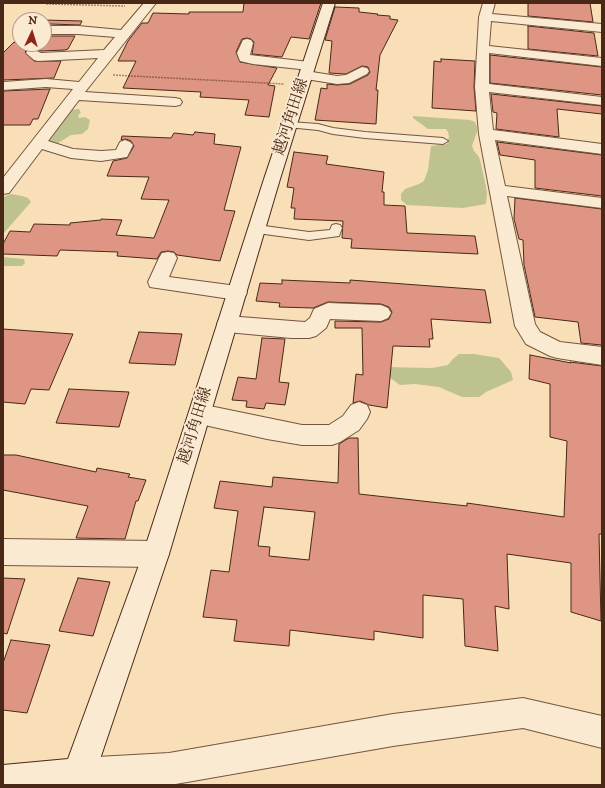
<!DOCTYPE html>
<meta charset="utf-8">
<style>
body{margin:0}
#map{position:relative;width:605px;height:788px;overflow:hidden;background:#f8dfb8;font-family:"IM FELL DW Pica",serif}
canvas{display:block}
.frame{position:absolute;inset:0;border:4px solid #492817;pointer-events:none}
.north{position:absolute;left:12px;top:12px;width:40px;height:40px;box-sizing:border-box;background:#faead1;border:1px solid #b39c87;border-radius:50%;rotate:4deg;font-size:11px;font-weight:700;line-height:16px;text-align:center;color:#492817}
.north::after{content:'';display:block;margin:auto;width:14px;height:18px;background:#8f2418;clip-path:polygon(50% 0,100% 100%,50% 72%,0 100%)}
</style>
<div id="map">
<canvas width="605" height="788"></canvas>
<div class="frame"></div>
<div class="north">N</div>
</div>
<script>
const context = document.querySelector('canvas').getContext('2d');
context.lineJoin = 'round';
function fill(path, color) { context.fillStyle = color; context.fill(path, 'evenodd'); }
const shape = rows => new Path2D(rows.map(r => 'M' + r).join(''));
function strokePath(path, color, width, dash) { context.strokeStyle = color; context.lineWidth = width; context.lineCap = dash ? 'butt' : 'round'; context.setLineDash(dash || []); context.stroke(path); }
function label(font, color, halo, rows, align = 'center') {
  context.font = font + ' "IM FELL DW Pica","Noto Serif JP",serif'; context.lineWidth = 3.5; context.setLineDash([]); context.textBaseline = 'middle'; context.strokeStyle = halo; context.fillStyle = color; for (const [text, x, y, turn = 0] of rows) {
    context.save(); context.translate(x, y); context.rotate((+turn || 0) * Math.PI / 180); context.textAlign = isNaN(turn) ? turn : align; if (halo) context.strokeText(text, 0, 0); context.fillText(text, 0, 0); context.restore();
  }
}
fill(shape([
 [79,109,81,113,78,115,79,118,85,117,90,120,88,129,82,134,71,135,58,143,51,143,49,141,50,136,65,117,71,110],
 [413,116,470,120,475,122,477,127,477,132,472,146,474,151,479,157,481,164,487,192,486,204,463,208,444,207,407,205,401,200,401,194,405,189,419,184,424,181,428,170,431,146,447,144,449,137,448,132,446,129,428,129,413,118],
 [11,194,22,196,28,198,31,202,3,234,3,197],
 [3,257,24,259,25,263,22,266,3,266],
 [459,354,474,354,499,358,511,372,513,380,486,392,479,397,462,397,439,387,415,384,400,385,385,374,384,367,432,368,448,365,453,359]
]), '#bdc28f');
const building = shape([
 [244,3,321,3,309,39,291,37,282,57,252,54,254,42,251,39,247,38,242,39,236,52,240,62,277,68,268,85,275,86,269,117,245,115,249,100,200,97,201,92,123,88,136,61,118,61,128,41,142,23,148,23,153,13,189,14,189,12,243,12,244,3],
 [528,3,590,3,593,22,528,16,528,3],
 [335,7,359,8,359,12,378,14,377,15,390,16,390,19,398,20,380,55,376,90,378,90,376,124,315,120,321,88,327,89,327,84,337,85,350,84,368,75,370,72,368,67,362,66,346,74,329,73,332,41,325,40,335,7],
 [44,20,82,21,80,25,50,24,44,27,44,20],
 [528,26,594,33,598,56,528,49,528,26],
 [44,33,50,36,75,36,68,49,65,50,41,51,32,48,28,49,25,52,34,61,61,61,54,78,3,80,3,53,14,42,20,44,44,45,44,33],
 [490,55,602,67,602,95,490,83,490,55],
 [441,59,475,61,474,87,476,111,432,108,434,61,441,62,441,59],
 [50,89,38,119,33,119,30,125,3,125,3,91,50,89],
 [491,94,602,106,602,114,557,109,559,137,496,129,497,113,493,112,491,94],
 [195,132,215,134,214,144,241,147,224,210,235,211,220,261,177,255,174,252,168,251,161,252,157,259,117,256,118,252,60,250,57,256,3,254,3,244,10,231,30,232,34,224,70,225,70,223,101,220,101,219,122,220,116,235,154,238,169,200,141,199,149,177,107,176,113,161,127,158,134,146,131,141,126,139,121,140,122,136,171,138,174,133,193,135,195,132],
 [497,142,602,155,602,196,535,188,535,160,500,155,497,142],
 [294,152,328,156,326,164,384,172,382,192,384,192,384,205,405,206,407,233,475,236,478,254,351,248,352,239,342,238,343,221,294,219,295,208,291,208,294,188,287,187,294,152],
 [515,198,602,209,602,345,581,343,578,322,535,317,524,265,523,240,519,239,514,219,515,198],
 [282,280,350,283,350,280,485,290,491,323,431,319,433,339,429,339,430,347,393,346,387,408,369,405,360,401,353,403,356,374,363,375,362,328,335,328,335,321,381,322,389,319,392,312,389,307,381,304,328,302,313,308,279,307,280,303,256,301,260,283,282,284,282,280],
 [3,329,73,334,49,390,31,389,25,404,3,402,3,329],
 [139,332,182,334,175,365,129,363,139,332],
 [262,338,285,339,279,382,289,383,285,405,266,403,264,409,246,407,247,401,232,400,238,377,256,379,262,338],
 [530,355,571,363,570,362,602,366,602,534,599,534,601,621,571,612,571,563,507,554,509,609,495,606,498,651,465,646,463,599,423,595,423,638,374,631,374,640,290,630,289,646,234,641,237,620,203,617,211,570,229,572,238,511,214,508,220,481,272,487,273,477,338,483,339,444,349,438,358,438,359,494,467,506,467,503,564,517,567,441,550,437,550,384,529,379,530,355],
 [264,507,315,512,309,560,269,556,270,547,258,546,264,507],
 [69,389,129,392,119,427,56,423,69,389],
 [3,455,16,455,96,472,97,468,130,474,128,477,146,480,138,501,136,501,125,539,76,538,88,506,3,490,3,455],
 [3,578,25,579,7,634,3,633,3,578],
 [78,578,110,582,93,636,59,631,78,578],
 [11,640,50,645,27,713,3,710,3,663,11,640]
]);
fill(building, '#df9583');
strokePath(building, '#492817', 1);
const service = shape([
 [290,122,318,124,333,128,365,132,443,138,448,141,443,144,365,138,333,134,318,130,287,127,285,125,287,123,290,122],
 [336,224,340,225,342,228,339,236,309,240,257,233,253,232,251,229,253,226,257,225,309,232,330,230,332,225,336,224]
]);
const minor = shape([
 [144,3,156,3,85,92,175,98,180,99,182,102,180,105,175,106,79,100,48,141,73,149,101,151,116,150,120,142,125,140,130,142,133,145,127,157,101,161,71,158,42,149,9,193,3,194,3,178,73,89,46,87,3,90,3,82,46,79,79,82,98,58,38,61,34,60,26,53,28,50,32,49,41,53,104,50,115,37,78,34,50,34,46,33,44,30,46,27,50,26,78,26,121,30,144,3],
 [483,3,495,3,492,14,602,24,602,32,491,21,489,46,602,58,602,66,489,53,489,84,602,97,602,105,489,92,493,130,602,144,602,154,495,140,505,186,602,198,602,208,507,196,535,324,540,332,560,342,602,347,602,365,557,358,550,356,526,344,515,326,479,134,475,87,479,17,483,3],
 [247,39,251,40,253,43,250,55,309,62,314,63,315,66,314,69,309,70,253,64,240,61,237,53,243,40,247,39],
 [362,67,367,68,369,71,367,74,349,83,337,84,306,79,301,78,299,75,301,72,306,71,337,76,346,75,362,67],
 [168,252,174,253,177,258,169,277,237,286,244,288,247,293,244,298,237,300,150,287,148,282,159,258,162,253,168,252],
 [328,303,381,305,388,308,391,313,388,318,381,321,330,319,326,328,316,336,309,338,291,338,227,332,220,330,217,324,220,318,227,316,305,322,310,318,314,309,328,303],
 [359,402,367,405,370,412,367,419,359,430,340,442,332,445,302,445,267,439,200,424,192,421,189,414,192,407,200,404,302,425,329,425,343,416,351,405,359,402],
 [3,539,156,541,165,545,169,554,165,563,156,567,3,565,3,539],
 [523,698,602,716,602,748,523,728,393,746,170,785,67,785,63,774,67,762,79,758,169,753,393,714,523,698]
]);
const secondary = shape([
 [323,3,335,3,280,179,169,554,95,774,91,785,3,785,3,765,68,759,143,554,264,179,323,3]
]);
strokePath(service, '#75563f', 2);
strokePath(minor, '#75563f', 2);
strokePath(secondary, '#492817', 2);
strokePath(shape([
 [46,4,125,6],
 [113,75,284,84]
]), '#492817', 1.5, [0.5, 1]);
fill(service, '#faead1');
fill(minor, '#faead1');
fill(secondary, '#faead1');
label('16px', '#492817', '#faead1', [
 ["越河角田線",292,117,-72],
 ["越河角田線",196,426,-73]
]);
</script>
